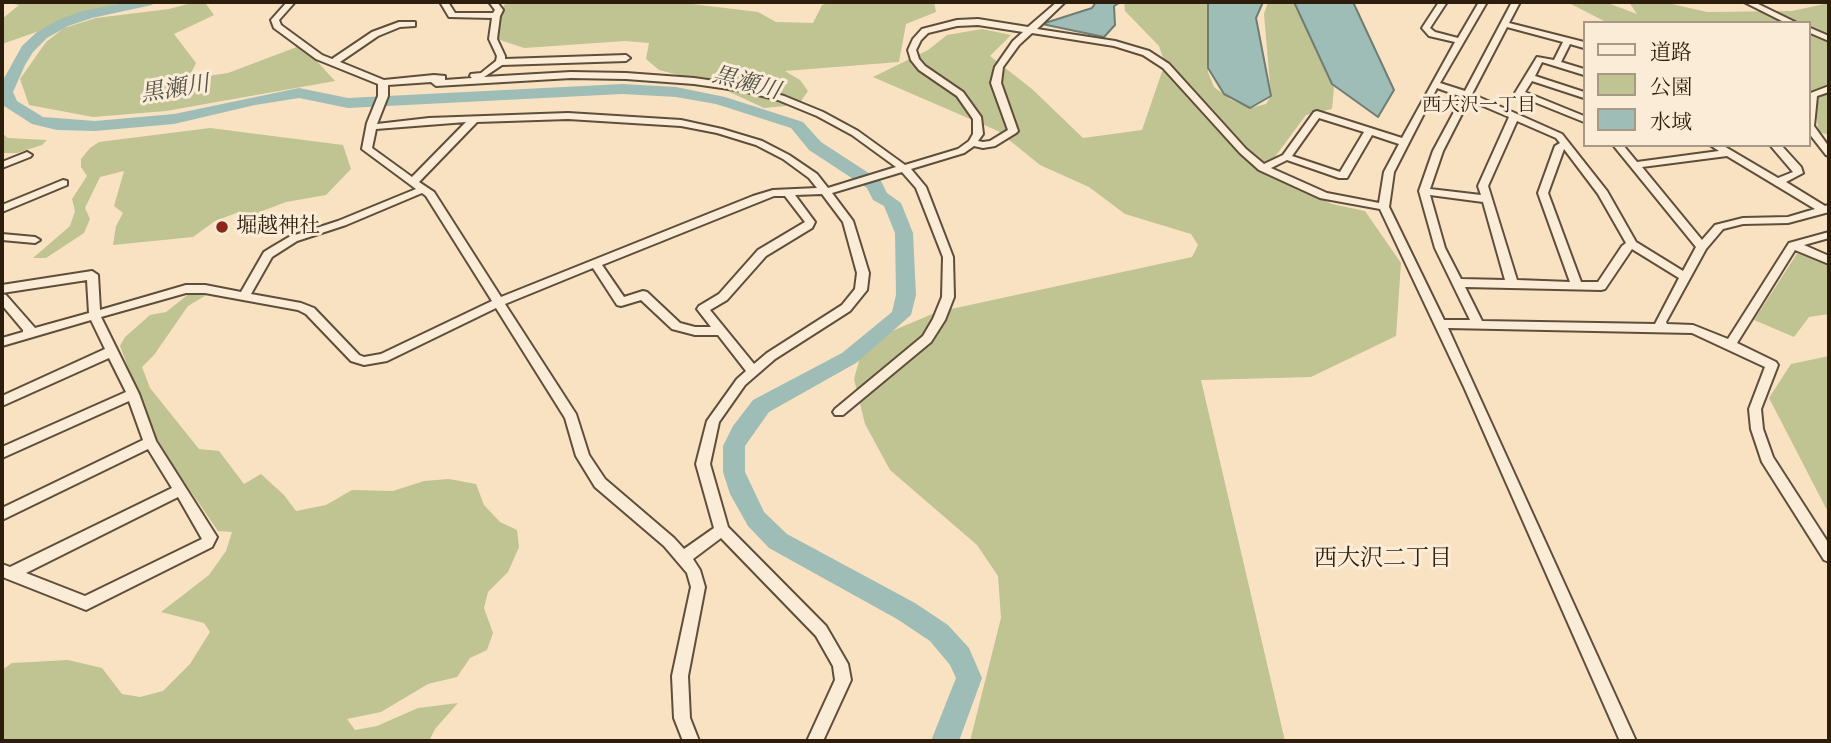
<!DOCTYPE html>
<meta charset="utf-8">
<style>
body{margin:0}
#map{position:relative;width:1831px;height:743px;overflow:hidden;background:#f9e2c2;font-family:"IM FELL French Canon","Noto Serif JP",serif}
canvas{display:block}
.frame{position:absolute;inset:0;border:4px solid #2c1d0c;pointer-events:none}
.legend{position:absolute;left:1583px;top:21px;width:228px;height:126px;box-sizing:border-box;background:#fbecd7;border:2px solid #a89986;margin:0;padding:9px 12px;list-style:none;font-size:21px;color:#2c1d0c}
.legend li{display:flex;align-items:center;gap:14px;height:35px}
.legend b{width:35px;border:2px solid #a89986}
</style>
<div id="map">
<canvas width="1831" height="743"></canvas>
<div class="frame"></div>
<ul class="legend">
<li><b style="height:9px;background:#fbecd7"></b>道路</li>
<li><b style="height:19px;background:#c0c392"></b>公園</li>
<li><b style="height:19px;background:#9ebdb7"></b>水域</li>
</ul>
</div>
<script>
const context = document.querySelector('canvas').getContext('2d');
context.lineJoin = 'round';
function fill(path, color) { context.fillStyle = color; context.fill(path, 'evenodd'); }
const shape = rows => new Path2D(rows.map(r => 'M' + r).join(''));
function strokePath(path, color, width, dash) { context.strokeStyle = color; context.lineWidth = width; context.lineCap = dash ? 'butt' : 'round'; context.setLineDash(dash || []); context.stroke(path); }
function label(font, color, halo, rows, align = 'center') {
  context.font = font + ' "IM FELL French Canon","Noto Serif JP",serif'; context.lineWidth = 6; context.setLineDash([]); context.textBaseline = 'middle'; context.strokeStyle = halo; context.fillStyle = color; for (const [text, x, y, turn = 0] of rows) {
    context.save(); context.translate(x, y); context.rotate((+turn || 0) * Math.PI / 180); context.textAlign = isNaN(turn) ? turn : align; if (halo) context.strokeText(text, 0, 0); context.fillText(text, 0, 0); context.restore();
  }
}
fill(shape([
 [2,2,123,2,2,44,2,19,19,5],
 [195,2,212,2,206,4,214,15,174,34,196,63,188,79,228,73,302,45,335,81,166,111,93,117,29,105,20,79,46,42,64,28,96,18,169,9],
 [510,2,676,2,758,12,776,22,813,23,822,5,830,2,934,2,936,12,906,24,899,62,785,71,800,80,808,91,801,101,785,106,764,108,710,83,659,70,646,59,649,43,625,41,524,48,497,39,497,26,504,5],
 [1124,2,1208,2,1208,72,1214,87,1231,100,1250,108,1266,104,1271,96,1264,14,1268,2,1294,2,1334,87,1332,109,1306,115,1263,173,1332,204,1365,211,1401,263,1396,336,1311,377,1201,380,1285,741,970,741,1001,618,998,576,977,545,890,470,865,424,854,379,862,350,885,334,937,312,1192,257,1198,245,1191,234,1125,214,1089,187,1040,165,998,131,873,77,928,50,947,35,982,29,1011,35,990,56,1032,89,1083,138,1142,130,1165,63,1159,46,1125,11],
 [1567,2,1605,2,1637,14,1629,2,1663,2,1707,12,1792,11,1829,3,1829,135,1819,132,1813,95,1808,93,1808,23,1608,23],
 [210,128,343,145,351,169,326,195,286,202,249,216,239,212,215,221,193,237,113,245,116,226,123,213,114,206,124,171,100,177,85,208,90,219,84,233,46,258,33,258,70,226,75,211,72,199,87,176,81,167,81,159,90,148,99,142],
 [2,133,8,138,47,140,42,145,17,153,2,153],
 [1798,252,1829,262,1829,314,1809,317,1794,337,1754,320],
 [190,293,208,294,188,306,154,355,142,367,150,388,199,449,219,451,244,484,261,474,284,495,296,511,326,505,352,490,393,491,424,481,449,479,476,484,484,505,500,522,517,530,519,547,508,572,488,592,484,608,493,633,487,650,470,658,457,677,428,684,381,712,347,719,355,730,377,726,418,708,458,703,435,729,429,741,2,741,2,670,12,663,68,660,102,668,122,694,140,697,163,691,190,664,210,632,204,623,161,612,209,575,226,551,232,532,218,531,156,441,120,346,125,337,150,315,166,312],
 [1829,356,1829,514,1769,398,1791,364]
]), '#c0c392');
const water = shape([
 [1096,2,1121,2,1114,6,1115,25,1104,37,1042,24,1092,8,1096,2],
 [1208,2,1263,2,1256,18,1271,96,1250,108,1224,94,1208,68,1208,2],
 [1294,2,1353,2,1394,90,1378,117,1332,84,1294,2]
]);
fill(water, '#9ebdb7');
strokePath(water, '#707d73', 2);
fill(shape([
 [128,2,154,2,152,5,92,18,68,26,47,38,33,52,25,65,13,92,17,101,43,117,95,121,174,114,299,88,348,98,622,84,676,87,725,97,803,122,821,142,881,181,887,193,901,203,913,233,916,295,911,315,856,363,769,412,745,446,745,472,764,512,787,534,915,603,948,625,969,648,982,678,959,741,931,741,956,678,950,665,930,641,897,619,769,548,748,526,730,494,723,472,723,446,733,426,753,400,842,353,892,312,896,295,895,233,884,206,873,200,867,188,809,150,791,128,716,104,676,97,622,94,348,108,299,98,255,105,174,124,95,131,57,130,32,124,4,106,2,102,2,82,22,46,37,32,58,20,83,11,128,2]
]), '#9ebdb7');
const minor = shape([
 [287,2,295,2,279,20,281,25,322,55,332,59,372,32,399,22,415,22,415,26,400,27,378,36,340,62,384,80,434,75,445,76,445,80,472,78,470,76,471,74,481,73,496,61,497,56,489,39,492,18,449,17,440,2,448,2,455,13,493,13,495,10,489,2,497,2,503,10,500,16,497,39,505,56,505,59,626,55,630,58,626,61,502,65,484,77,571,72,626,73,694,78,743,85,784,96,823,112,858,131,905,165,958,149,969,141,973,134,973,119,957,96,919,70,911,60,908,50,913,39,922,29,957,20,978,19,1028,27,1057,2,1065,2,1037,29,1115,41,1149,51,1169,64,1246,149,1264,164,1283,155,1314,112,1317,111,1402,138,1455,42,1429,36,1422,28,1439,2,1447,2,1430,28,1435,32,1458,38,1479,2,1487,2,1440,83,1465,91,1512,2,1520,2,1509,23,1584,42,1584,48,1570,44,1561,62,1584,69,1584,75,1542,62,1535,76,1584,92,1584,98,1532,81,1525,92,1584,116,1584,122,1517,95,1515,93,1537,57,1554,60,1563,42,1507,27,1472,94,1562,134,1607,191,1636,242,1683,271,1696,247,1613,145,1623,145,1637,162,1719,151,1710,145,1722,145,1778,178,1793,172,1770,145,1781,145,1801,167,1803,173,1786,182,1825,206,1829,205,1829,212,1788,223,1743,224,1723,229,1706,249,1666,322,1667,324,1693,325,1728,339,1789,243,1829,232,1829,238,1804,245,1829,256,1829,264,1795,250,1737,343,1776,362,1778,365,1761,409,1763,429,1773,457,1829,544,1829,562,1824,560,1762,462,1751,429,1749,409,1765,367,1692,333,1448,328,1636,741,1620,741,1464,387,1380,209,1320,198,1259,170,1240,153,1163,68,1143,55,1114,46,1032,33,1019,45,1003,67,1001,83,1018,131,1016,133,995,146,983,148,974,146,964,153,911,169,926,187,953,257,954,297,945,320,931,342,843,415,835,415,833,412,835,409,923,336,933,319,942,297,943,257,916,188,902,172,832,193,853,221,869,273,867,290,850,311,775,359,745,385,719,422,710,464,728,527,826,626,848,664,851,680,823,741,807,741,835,680,833,666,816,636,721,538,693,559,700,570,705,587,688,676,690,718,699,741,683,741,674,718,672,676,691,587,687,573,664,546,595,487,576,456,565,418,496,308,387,361,364,365,351,361,306,314,298,310,205,293,186,293,101,317,139,394,156,441,217,537,212,547,86,610,5,578,2,576,2,564,10,567,172,488,148,449,2,520,2,508,143,440,129,401,2,458,2,447,126,392,109,358,2,406,2,396,105,349,91,320,2,346,2,338,23,332,23,330,2,305,2,294,6,295,35,328,89,313,87,280,2,293,2,285,92,271,98,275,100,310,186,285,205,285,241,292,264,252,272,247,289,237,338,221,416,189,362,149,367,123,378,96,378,84,316,59,274,28,271,20,287,2],
 [978,25,1023,32,1013,41,995,67,991,83,1008,130,990,141,983,142,978,141,983,134,981,117,963,92,925,66,919,59,916,50,921,40,928,33,957,26,978,25],
 [571,78,626,79,694,84,743,91,778,100,817,116,852,135,896,167,828,188,817,174,789,155,762,141,722,129,681,120,568,113,429,118,377,124,388,96,388,85,431,82,436,86,571,78],
 [1437,88,1462,97,1433,151,1419,191,1435,248,1470,320,1444,320,1389,207,1394,172,1437,88],
 [1469,100,1509,117,1478,186,1481,195,1430,189,1443,151,1469,100],
 [1319,118,1364,132,1340,172,1292,156,1319,118],
 [568,119,681,126,717,133,756,145,783,159,809,178,817,188,773,190,753,196,501,297,434,192,419,182,477,122,568,119],
 [1517,121,1556,138,1560,143,1555,146,1538,193,1570,282,1517,280,1488,186,1517,121],
 [466,122,412,177,372,148,376,129,466,122],
 [1372,135,1399,144,1384,172,1379,203,1327,193,1271,168,1287,160,1339,178,1347,178,1372,135],
 [1564,149,1598,194,1626,243,1622,246,1598,282,1581,282,1548,193,1564,149],
 [1727,156,1815,209,1788,217,1743,218,1715,225,1702,240,1642,167,1727,156],
 [422,193,426,196,492,301,381,354,364,357,359,355,314,308,301,303,251,294,272,257,297,241,346,225,422,193],
 [822,194,843,222,857,273,855,289,842,305,767,353,754,364,710,310,727,300,766,256,812,228,815,222,795,195,822,194],
 [1430,195,1483,202,1505,280,1461,279,1445,248,1430,195],
 [774,196,785,196,805,222,758,250,719,294,699,306,697,309,711,327,695,327,680,323,647,292,643,291,624,297,602,265,774,196],
 [1632,249,1679,278,1655,324,1482,321,1465,287,1601,290,1605,289,1632,249],
 [593,268,617,305,621,306,641,300,672,329,695,335,718,335,746,371,737,379,707,421,696,464,714,528,684,549,674,538,605,479,589,455,576,414,505,304,593,268],
 [178,497,202,539,85,596,26,573,178,497],
 [1744,2,1754,2,1797,23,1786,23,1744,2],
 [1808,27,1829,36,1829,41,1808,32,1808,27],
 [1829,86,1829,92,1817,96,1814,126,1829,147,1829,156,1826,155,1808,132,1808,94,1829,86],
 [27,152,32,155,30,157,2,168,2,162,27,152],
 [63,180,67,181,67,185,2,212,2,205,63,180],
 [2,234,35,237,40,240,35,243,2,240,2,234]
]);
strokePath(minor, '#5f4e3a', 4);
fill(minor, '#fbecd7');
for (const [x, y, r, color] of [
 [222,227,7,"#8f2418"]
]) { const dot = new Path2D(); dot.arc(x, y, r, 0, 2 * Math.PI); context.fillStyle = color; context.fill(dot); strokePath(dot, '#fbecd7', 2.5); }
label('19px', '#2c1d0c', '#fbecd7', [
 ["西大沢一丁目",1479,106]
]);
label('21px', '#2c1d0c', '#fbecd7', [
 ["堀越神社",236,227]
], 'left');
label('italic 23px', '#545548', '#fbecd7', [
 ["黒瀬川",746,84,15],
 ["黒瀬川",175,90,-9]
]);
label('23px', '#2c1d0c', '#fbecd7', [
 ["西大沢二丁目",1383,559]
]);
</script>
